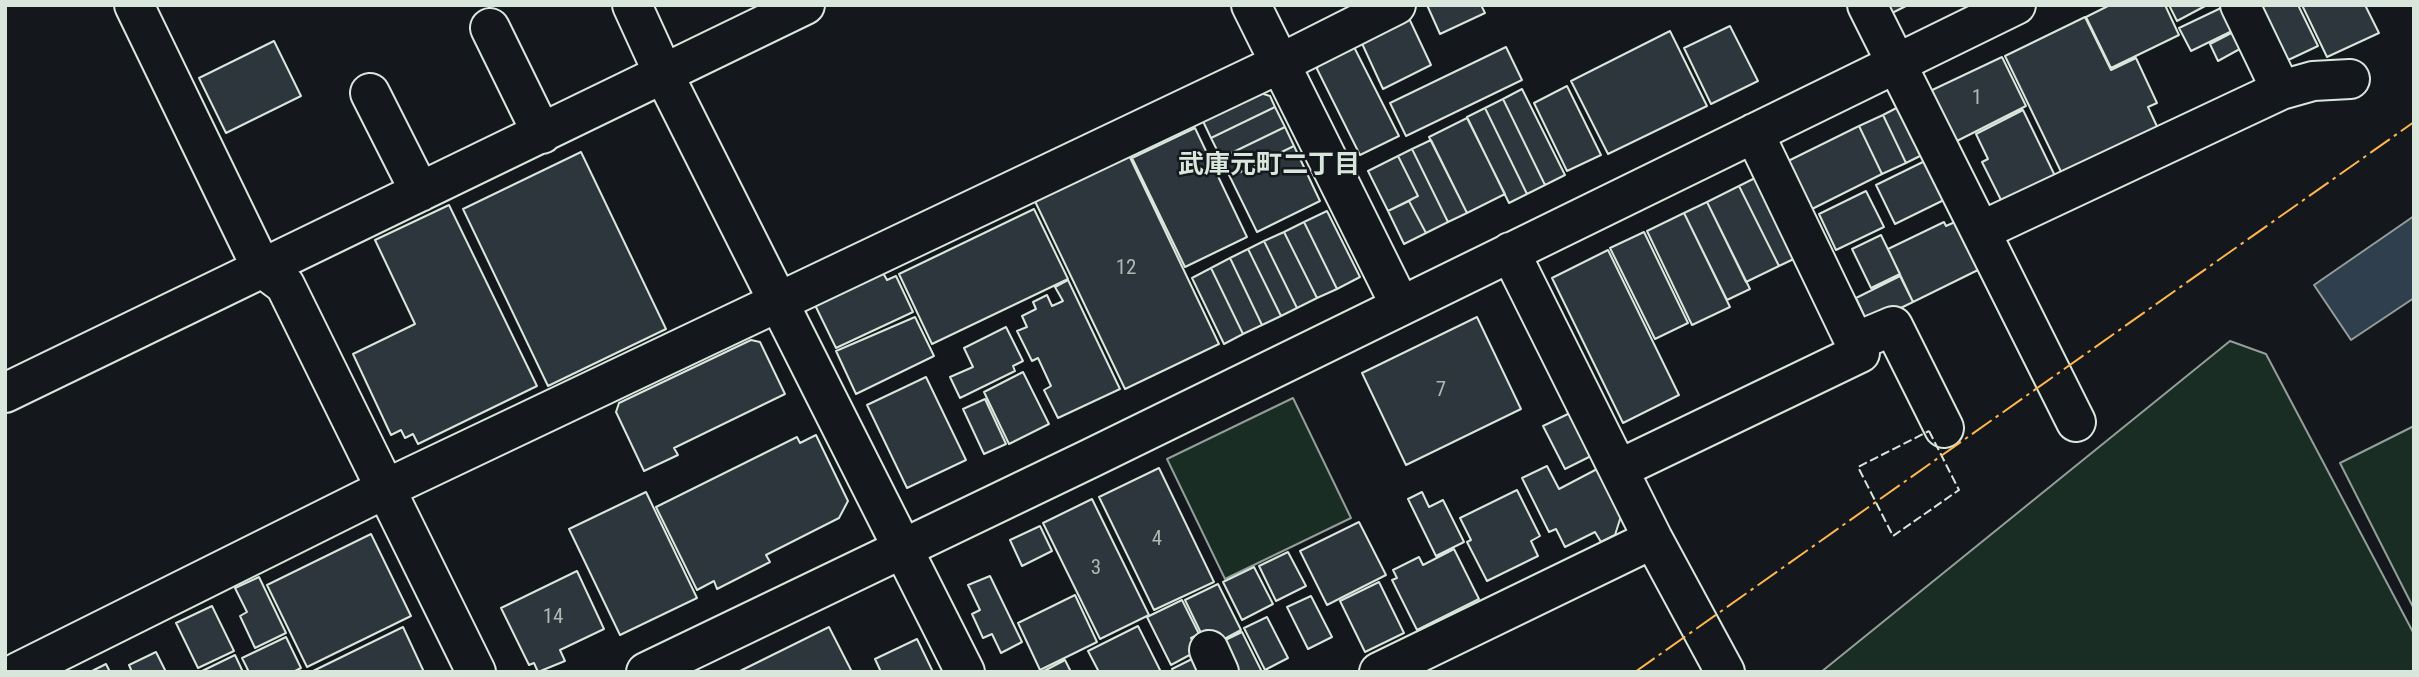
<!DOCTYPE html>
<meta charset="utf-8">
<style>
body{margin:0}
#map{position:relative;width:2419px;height:677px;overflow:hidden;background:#14181c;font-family:"Roboto Condensed",sans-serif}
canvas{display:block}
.frame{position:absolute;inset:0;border:7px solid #d8e6dc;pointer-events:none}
</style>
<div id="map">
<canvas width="2419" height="677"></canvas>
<div class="frame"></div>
</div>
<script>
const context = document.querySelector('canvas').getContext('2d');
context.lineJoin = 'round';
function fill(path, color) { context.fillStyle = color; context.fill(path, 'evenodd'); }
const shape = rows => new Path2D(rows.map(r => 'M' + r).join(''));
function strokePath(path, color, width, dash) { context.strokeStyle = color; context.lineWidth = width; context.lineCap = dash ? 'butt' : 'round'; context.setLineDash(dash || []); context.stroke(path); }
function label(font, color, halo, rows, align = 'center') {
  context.font = font + ' "Roboto Condensed","Noto Sans JP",sans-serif'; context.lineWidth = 5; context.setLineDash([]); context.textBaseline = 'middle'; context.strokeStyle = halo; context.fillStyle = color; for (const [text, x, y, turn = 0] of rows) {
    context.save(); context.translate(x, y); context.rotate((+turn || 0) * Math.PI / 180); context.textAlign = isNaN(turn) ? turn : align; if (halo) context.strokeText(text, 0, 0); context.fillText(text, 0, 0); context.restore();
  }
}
const green = shape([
 [2230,341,2266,354,2414,634,2414,672,1821,672,2230,341],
 [1293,398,1351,518,1225,579,1167,459,1293,398],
 [2414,426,2414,609,2340,463,2414,426]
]);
fill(green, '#1a2d24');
strokePath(green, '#939e99', 2);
const water = shape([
 [2414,216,2414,298,2351,340,2314,285,2414,216]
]);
fill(water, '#2f3f4d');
strokePath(water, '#939e99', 2);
const building = shape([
 [1427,5,1481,5,1485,13,1440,34,1427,5],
 [1885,5,1908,5,1890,14,1885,5],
 [2110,5,2165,5,2179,35,2111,68,2086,17,2110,5],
 [2169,5,2207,5,2177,21,2169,5],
 [2257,5,2298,5,2318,46,2284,62,2257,5],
 [2302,5,2365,5,2379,33,2327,57,2302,5],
 [2221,8,2232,31,2191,51,2179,28,2221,8],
 [1407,14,1431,65,1383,89,1359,37,1407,14],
 [2085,17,2111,70,2136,58,2157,103,2148,107,2161,135,2066,182,2005,56,2085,17],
 [1730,26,1758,81,1711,104,1684,48,1730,26],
 [2239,29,2247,45,2218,61,2210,44,2239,29],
 [1670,31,1707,106,1608,154,1571,81,1670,31],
 [274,41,301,96,226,133,199,78,274,41],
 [1352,43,1399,136,1360,155,1317,69,1320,59,1352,43],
 [1506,47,1522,80,1406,136,1390,103,1506,47],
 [2002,57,2026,106,1953,143,1928,92,2002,57],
 [1567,86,1601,155,1567,171,1534,103,1567,86],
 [1522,89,1565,175,1545,185,1503,99,1522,89],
 [1251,90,1270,96,1275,107,1211,138,1200,115,1251,90],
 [1503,99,1545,185,1527,194,1485,108,1503,99],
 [1906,103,1930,151,1906,163,1883,115,1906,103],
 [1275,107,1285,127,1221,158,1211,138,1275,107],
 [1485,108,1527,194,1509,203,1467,117,1485,108],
 [2023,110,2058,182,2005,208,1982,162,1988,159,1976,134,2023,110],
 [1883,115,1906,163,1882,174,1859,126,1883,115],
 [1467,118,1505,194,1467,213,1429,137,1467,118],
 [1859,126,1882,174,1804,213,1780,165,1859,126],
 [1285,127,1294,146,1230,177,1221,158,1285,127],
 [1195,128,1247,237,1185,267,1132,158,1195,128],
 [1431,140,1467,213,1448,222,1412,149,1431,140],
 [1294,146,1320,201,1257,232,1230,177,1294,146],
 [1126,149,1219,344,1125,389,1032,195,1126,149],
 [1412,149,1448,222,1426,233,1409,201,1418,196,1398,156,1412,149],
 [581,152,666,329,548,386,463,209,581,152],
 [1398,156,1418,196,1388,211,1368,171,1398,156],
 [1933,157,1952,196,1895,224,1876,185,1933,157],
 [1761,175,1800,256,1779,266,1739,186,1761,175],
 [1739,186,1779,266,1746,282,1707,202,1739,186],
 [1866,191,1884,227,1836,250,1819,214,1866,191],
 [1409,201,1426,233,1404,244,1388,211,1409,201],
 [1707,202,1750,289,1727,300,1684,213,1707,202],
 [449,205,537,386,418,444,413,434,405,438,401,430,391,435,353,354,415,324,375,240,449,205],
 [1034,209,1068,279,932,344,899,274,1034,209],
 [1327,211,1360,277,1337,289,1304,222,1327,211],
 [1684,213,1730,307,1692,325,1647,231,1684,213],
 [1304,222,1337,289,1317,298,1284,232,1304,222],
 [1944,222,1946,226,1955,222,1978,270,1913,302,1888,249,1944,222],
 [1284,232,1317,298,1297,308,1264,241,1284,232],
 [1644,232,1688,323,1655,339,1610,248,1644,232],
 [1881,235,1900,274,1871,288,1852,249,1881,235],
 [1264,241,1297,308,1281,316,1248,249,1264,241],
 [1248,249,1281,316,1262,325,1230,258,1248,249],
 [1608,250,1679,395,1623,423,1552,278,1608,250],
 [1230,258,1262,325,1243,334,1211,268,1230,258],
 [1211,268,1243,334,1224,344,1192,278,1211,268],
 [882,271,887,280,896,276,913,312,836,348,814,303,882,271],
 [1900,276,1913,302,1868,324,1856,298,1900,276],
 [1068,280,1120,389,1058,418,1044,390,1051,386,1038,358,1032,361,1017,331,1027,327,1022,316,1036,309,1033,302,1047,295,1052,306,1063,301,1055,287,1068,280],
 [915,317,934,356,856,394,836,351,915,317],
 [1477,317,1521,409,1406,465,1362,373,1477,317],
 [1006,327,1023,361,1013,366,1015,371,960,398,950,377,973,367,964,348,1006,327],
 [751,340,760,342,785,394,674,448,678,455,644,471,616,412,619,403,751,340],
 [1023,372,1049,424,1009,444,984,392,1023,372],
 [926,377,966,460,907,488,867,405,926,377],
 [985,399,1006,444,984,454,963,409,985,399],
 [1570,413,1591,456,1565,469,1543,426,1570,413],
 [816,435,848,501,839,518,766,555,770,562,717,589,714,581,697,590,656,507,797,437,800,443,816,435],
 [1547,466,1559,489,1599,468,1622,513,1615,535,1601,542,1595,532,1565,547,1556,529,1549,532,1522,478,1547,466],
 [1159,468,1214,582,1154,610,1099,497,1159,468],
 [1517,490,1540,536,1531,541,1538,556,1487,581,1467,542,1471,540,1460,518,1517,490],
 [646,492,697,598,620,635,569,529,646,492],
 [1422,492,1429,507,1443,500,1464,542,1436,556,1408,499,1422,492],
 [1092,499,1149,615,1100,639,1043,523,1092,499],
 [1359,522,1386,575,1327,605,1300,551,1359,522],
 [1040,526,1052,551,1022,566,1010,540,1040,526],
 [371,534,411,616,307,667,267,585,371,534],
 [1454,549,1479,599,1417,630,1392,580,1397,578,1393,570,1419,557,1423,565,1454,549],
 [1288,552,1306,586,1276,601,1259,566,1288,552],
 [1254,567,1273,604,1242,620,1223,582,1254,567],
 [577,571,604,629,560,650,565,661,538,672,534,663,529,665,501,608,577,571],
 [990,576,1022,642,1001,653,992,634,983,638,972,614,980,610,968,585,990,576],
 [259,577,286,633,255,648,240,616,247,612,235,588,259,577],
 [1379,582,1404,633,1365,652,1340,601,1379,582],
 [1218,584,1241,630,1215,644,1207,630,1201,633,1185,600,1218,584],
 [1075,595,1097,642,1040,670,1018,623,1075,595],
 [1311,596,1332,637,1308,649,1287,607,1311,596],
 [1182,600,1199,634,1191,638,1197,651,1171,665,1147,617,1182,600],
 [212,606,234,651,198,668,176,623,212,606],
 [1267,617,1288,658,1265,670,1244,628,1267,617],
 [1138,626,1161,672,1099,672,1088,651,1138,626],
 [403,627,424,672,311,672,403,627],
 [829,627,852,672,738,672,829,627],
 [1242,632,1262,672,1230,672,1217,644,1242,632],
 [286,637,301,668,293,672,249,672,242,658,286,637],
 [917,639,933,672,881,672,875,659,917,639],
 [156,652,166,672,132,672,129,665,156,652],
 [235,655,243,672,200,672,235,655],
 [1196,657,1203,672,1173,672,1172,669,1196,657],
 [1065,660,1071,672,1042,672,1065,660],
 [106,664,110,672,90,672,106,664]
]);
fill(building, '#2c363c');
strokePath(building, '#d8e6dc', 2);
const minor = shape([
 [134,5,261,267,285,285,476,672],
 [632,5,664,75,965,672],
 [1251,5,1400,305],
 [1867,5,2076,422],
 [490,28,542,134],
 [2281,90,2313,81,2350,79],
 [370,93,420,192],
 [1981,231,2281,90,2240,5],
 [1510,252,1653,539,1725,672],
 [1855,342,1893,326,1944,428],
 [5,393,805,5],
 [1619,469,1860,353,1754,133],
 [1209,650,1219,672],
 [18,672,385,489,1279,64,1396,5],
 [646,672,1089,459,2016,5],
 [1379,672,1653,539]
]);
strokePath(minor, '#d8e6dc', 42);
strokePath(minor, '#14181c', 38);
strokePath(shape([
 [1929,431,1959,490,1893,536,1858,467,1929,431]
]), '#d8e6dc', 2, [9, 3.5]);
strokePath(shape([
 [1635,672,2414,122]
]), '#ffb74d', 2, [24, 5, 3.5, 5]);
label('21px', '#adbab4', null, [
 ["1",1977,99],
 ["12",1126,269],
 ["7",1441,391],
 ["4",1157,540],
 ["3",1096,569],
 ["14",553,618]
]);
label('bold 26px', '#d8e6dc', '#14181c', [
 ["武庫元町二丁目",1269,166]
]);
</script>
